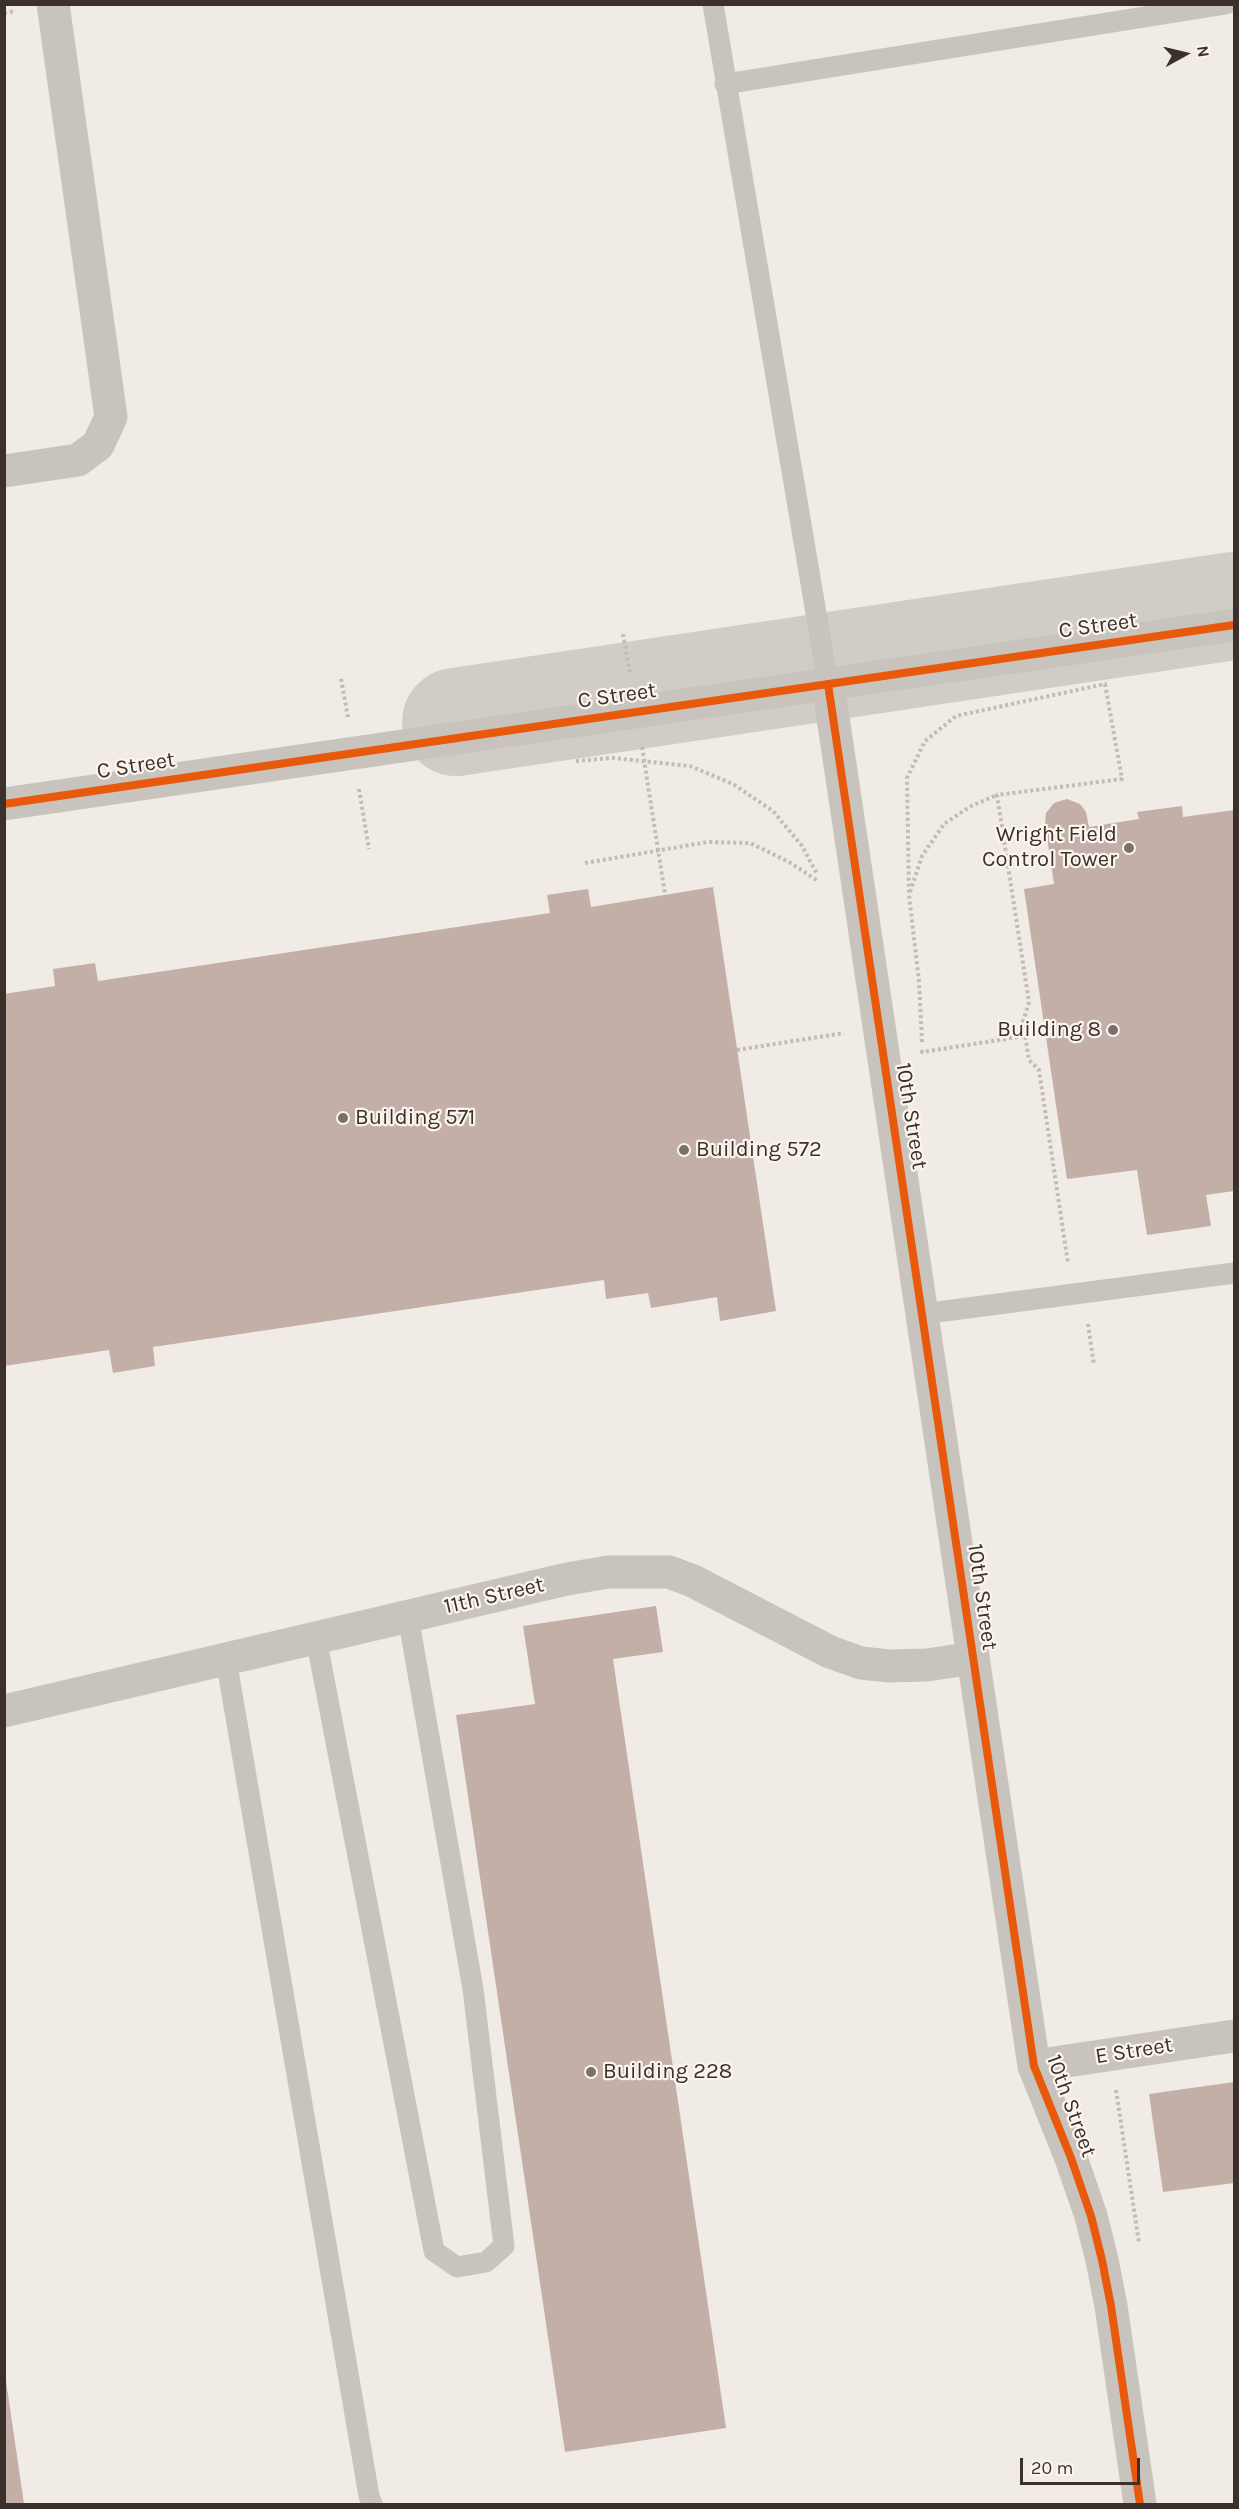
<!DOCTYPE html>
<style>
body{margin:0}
#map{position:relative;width:1239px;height:2509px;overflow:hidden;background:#f0ebe5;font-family:Karla,sans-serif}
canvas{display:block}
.frame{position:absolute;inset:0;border:6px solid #3b302b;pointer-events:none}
.north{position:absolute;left:1155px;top:24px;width:60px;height:60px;-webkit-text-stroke:4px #fbf5ee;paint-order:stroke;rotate:82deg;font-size:16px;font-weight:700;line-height:24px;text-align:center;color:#3b302b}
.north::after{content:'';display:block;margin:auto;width:21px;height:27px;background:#3b302b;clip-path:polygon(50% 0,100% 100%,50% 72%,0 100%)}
.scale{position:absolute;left:1020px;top:2458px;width:120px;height:27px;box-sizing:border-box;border:3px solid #3b302b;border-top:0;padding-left:8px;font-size:18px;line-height:21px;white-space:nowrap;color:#3b302b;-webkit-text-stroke:4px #fbf5ee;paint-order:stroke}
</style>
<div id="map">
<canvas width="1239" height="2509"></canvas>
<div class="frame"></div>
<div class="north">N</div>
<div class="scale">20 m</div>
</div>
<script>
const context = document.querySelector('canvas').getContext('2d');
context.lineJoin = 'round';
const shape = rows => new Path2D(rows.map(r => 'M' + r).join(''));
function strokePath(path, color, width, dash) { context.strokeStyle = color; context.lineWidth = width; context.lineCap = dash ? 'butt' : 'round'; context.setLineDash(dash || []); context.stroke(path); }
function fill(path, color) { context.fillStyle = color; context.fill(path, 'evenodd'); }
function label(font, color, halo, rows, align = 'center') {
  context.font = font + ' Karla,sans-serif'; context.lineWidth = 4.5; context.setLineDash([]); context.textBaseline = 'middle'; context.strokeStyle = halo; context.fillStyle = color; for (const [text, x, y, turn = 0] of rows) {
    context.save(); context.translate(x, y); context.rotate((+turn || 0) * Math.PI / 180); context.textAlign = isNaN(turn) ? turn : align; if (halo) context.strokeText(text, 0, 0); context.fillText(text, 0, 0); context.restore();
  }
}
strokePath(shape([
 [456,722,1234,606]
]), '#d0ccc6', 108);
fill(shape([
 [1067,799,1080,804,1086,812,1089,827,1139,819,1137,812,1182,806,1183,817,1234,810,1234,1191,1206,1195,1211,1226,1147,1235,1137,1170,1067,1179,1024,889,1054,884,1045,824,1046,813,1054,803],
 [713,887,776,1311,720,1321,717,1297,651,1308,648,1293,606,1299,604,1280,153,1347,155,1366,113,1373,109,1350,4,1366,4,994,55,986,53,969,95,963,98,981,550,913,547,895,588,889,591,907],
 [656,1606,663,1652,613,1659,726,2428,565,2452,456,1715,535,1704,523,1626],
 [1234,2082,1234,2183,1163,2192,1149,2094],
 [4,2381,6,2381,24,2504,4,2504]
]), '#c3afa7');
strokePath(shape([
 [4,13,16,11],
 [623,634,630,674],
 [341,679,348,717],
 [642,747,665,894],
 [576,761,613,758,690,766,733,784,773,811,802,846,817,874],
 [359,789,369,849],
 [585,863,708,842,750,843,789,862,818,881],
 [910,892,922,856,944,824,971,806,997,795],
 [922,1042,919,981,909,895,907,778,925,741,956,716,1105,684,1122,779,997,795,1029,1002,1023,1022,1029,1060,1039,1070,1068,1263],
 [737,1050,844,1033],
 [922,1050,922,1052,1025,1036],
 [1088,1324,1094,1365],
 [1116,2090,1139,2243]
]), '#c2bbb6', 4, [3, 3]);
strokePath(shape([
 [713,4,828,684],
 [725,84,1226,4],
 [922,1314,1234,1273],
 [316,1638,434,2251,457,2267,486,2262,504,2246,473,1989,408,1616],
 [226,1659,369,2496,372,2504]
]), '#c9c3be', 21);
strokePath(shape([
 [4,471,78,460,98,445,111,417,53,4],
 [828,684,1234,625],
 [4,1711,567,1579,608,1572,669,1572,693,1581,830,1652,861,1663,889,1666,927,1665,973,1658],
 [1034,2066,1234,2036]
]), '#c9c3be', 33);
strokePath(shape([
 [4,804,828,684,1034,2066,1071,2158,1091,2216,1102,2260,1111,2306,1140,2504]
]), '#c9c3be', 33);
strokePath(shape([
 [828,684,1034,2066,1071,2158,1091,2216,1102,2260,1111,2306,1140,2504],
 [4,804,1234,625]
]), '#e8590c', 8);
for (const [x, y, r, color] of [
 [1129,848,6,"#7a716c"],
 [1113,1030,6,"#7a716c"],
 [343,1118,6,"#7a716c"],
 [684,1150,6,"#7a716c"],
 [591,2072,6,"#7a716c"]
]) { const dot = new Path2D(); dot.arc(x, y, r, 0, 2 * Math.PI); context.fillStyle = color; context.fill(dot); strokePath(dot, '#fbf5ee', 2); }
label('22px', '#3b302b', '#fbf5ee', [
 ["C Street",1098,626,-8],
 ["C Street",617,696,-8],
 ["C Street",136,766,-9],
 ["10th Street",911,1116,81],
 ["11th Street",494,1596,-13],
 ["10th Street",982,1597,82],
 ["E Street",1134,2051,-9],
 ["10th Street",1071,2106,70]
]);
label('22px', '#3b302b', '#fbf5ee', [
 ["Wright Field",1117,835,"right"],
 ["Control Tower",1117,860,"right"],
 ["Building 8",1101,1030,"right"],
 ["Building 571",355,1118],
 ["Building 572",696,1150],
 ["Building 228",603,2072]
], 'left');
</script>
